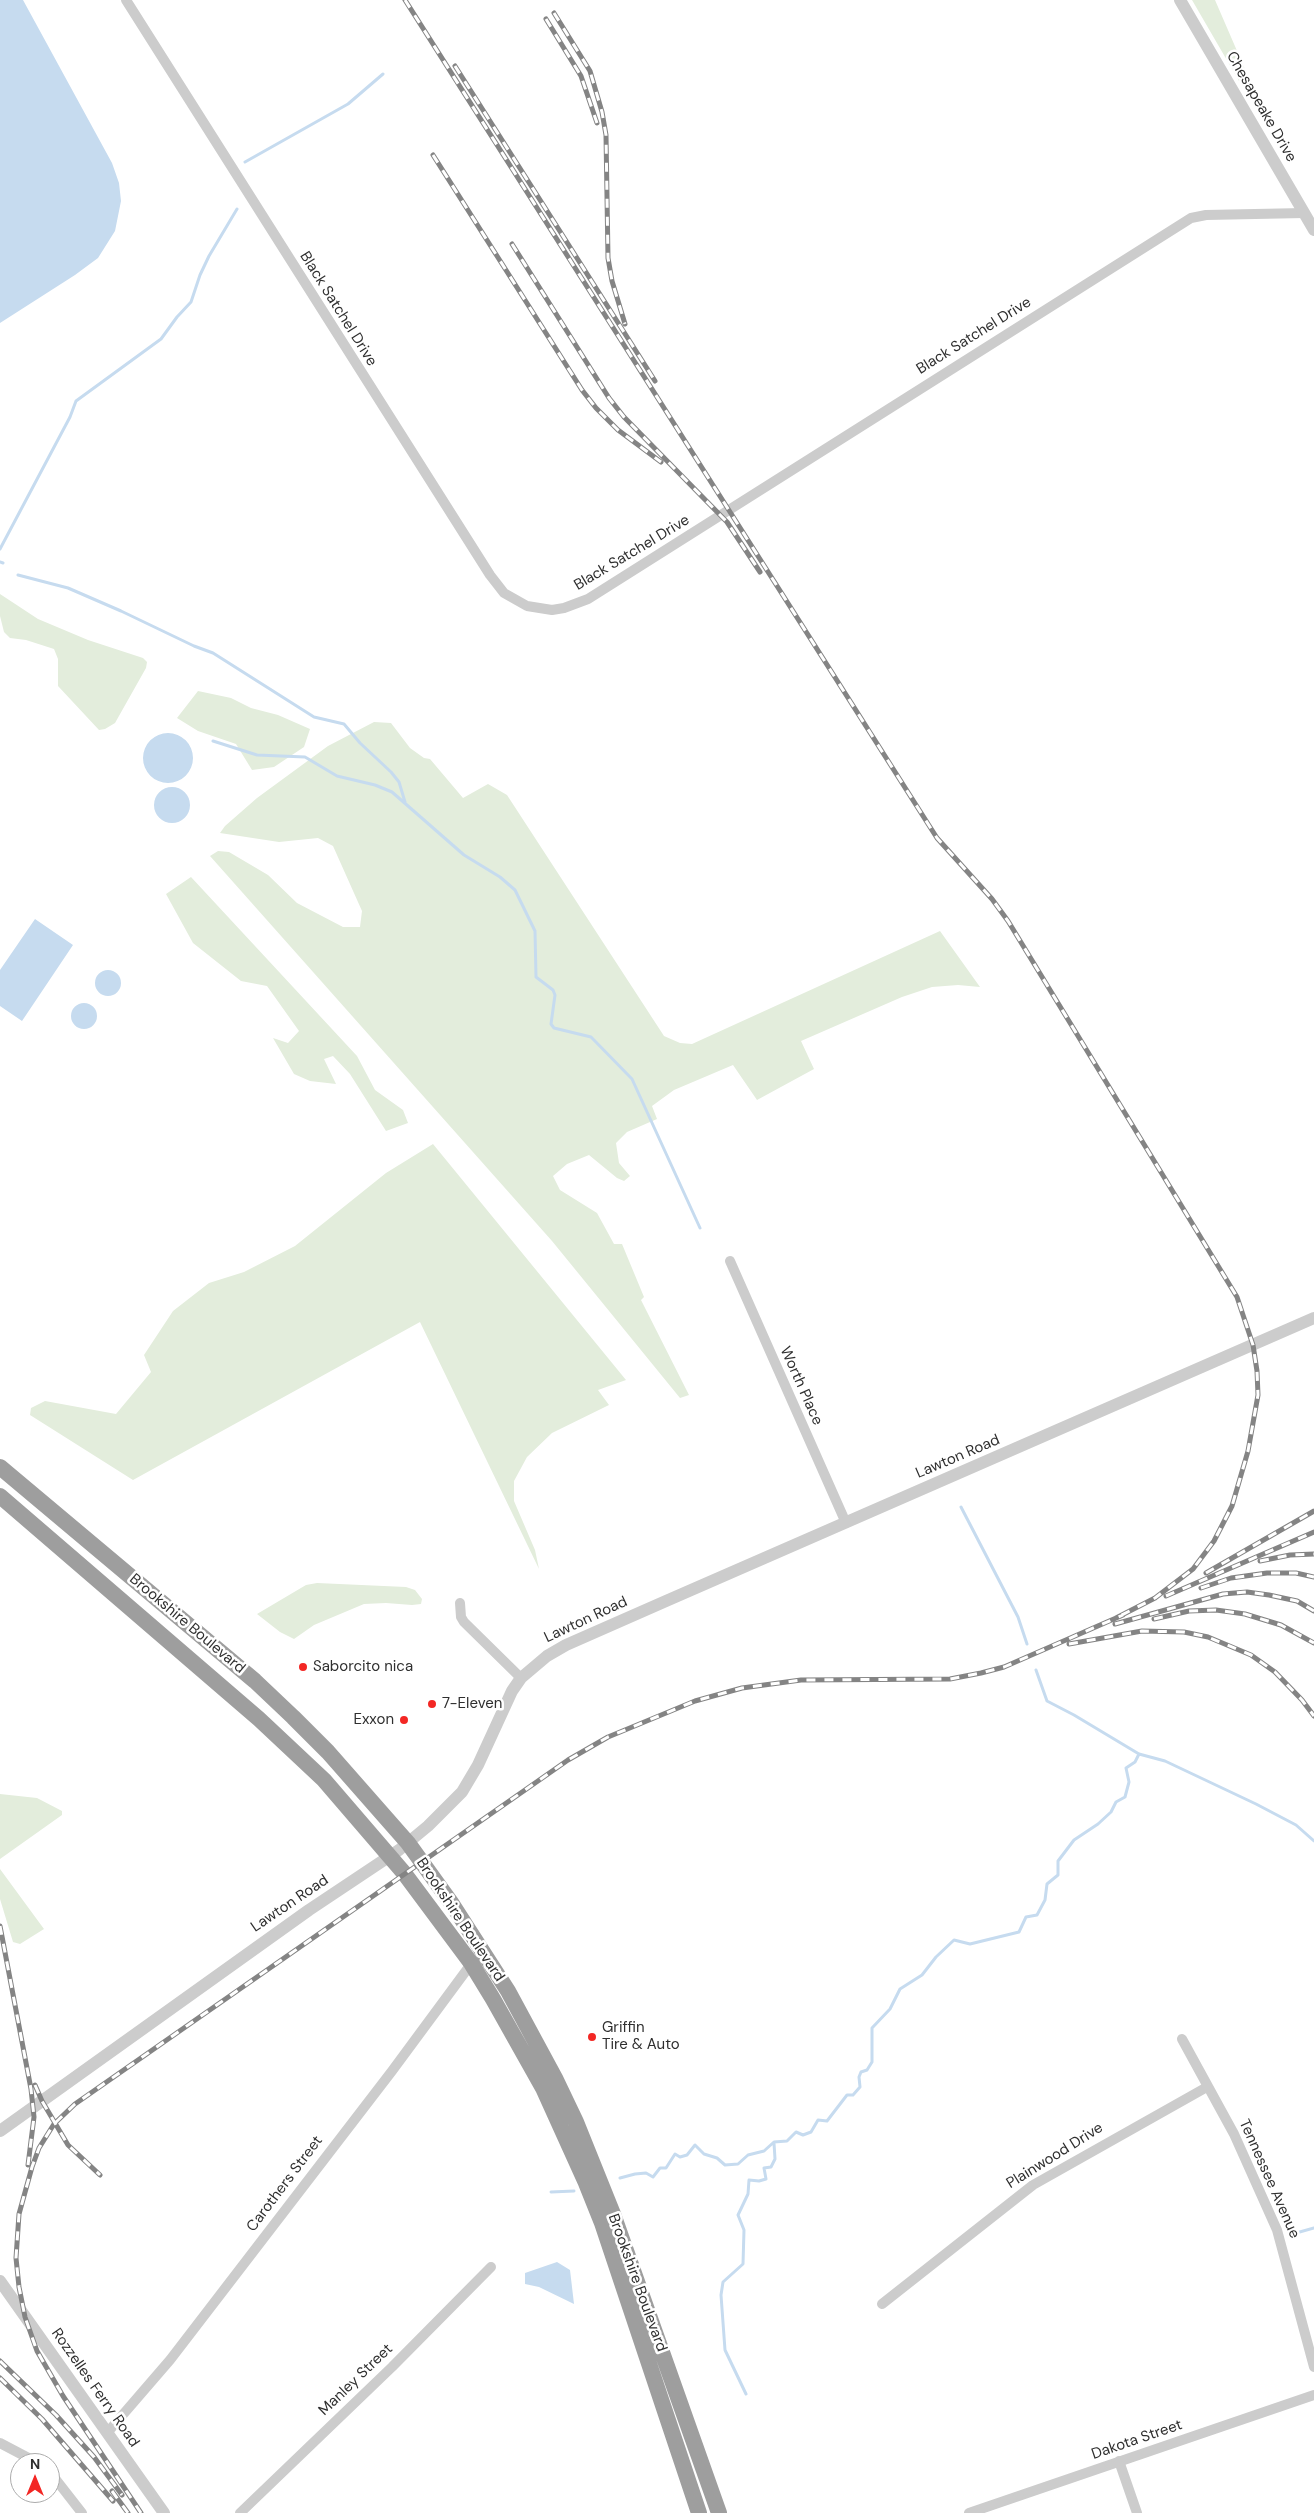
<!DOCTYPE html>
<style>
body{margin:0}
#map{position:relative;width:1314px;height:2513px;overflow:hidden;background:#fff;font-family:"DM Sans",sans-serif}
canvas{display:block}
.north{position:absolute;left:10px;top:2453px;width:50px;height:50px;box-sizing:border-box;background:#fff;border:1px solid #acacac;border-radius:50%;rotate:0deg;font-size:14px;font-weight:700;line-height:20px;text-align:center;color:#2f2f2f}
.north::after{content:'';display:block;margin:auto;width:18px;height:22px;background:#f32724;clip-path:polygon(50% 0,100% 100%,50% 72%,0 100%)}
</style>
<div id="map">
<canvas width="1314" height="2513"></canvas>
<div class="north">N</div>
</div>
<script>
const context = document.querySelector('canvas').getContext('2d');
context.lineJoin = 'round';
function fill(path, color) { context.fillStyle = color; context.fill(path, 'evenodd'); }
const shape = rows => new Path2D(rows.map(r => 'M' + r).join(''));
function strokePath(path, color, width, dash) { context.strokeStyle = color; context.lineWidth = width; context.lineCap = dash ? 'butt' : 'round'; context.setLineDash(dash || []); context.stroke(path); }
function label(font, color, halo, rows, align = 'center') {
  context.font = font + ' "DM Sans",sans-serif'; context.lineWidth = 5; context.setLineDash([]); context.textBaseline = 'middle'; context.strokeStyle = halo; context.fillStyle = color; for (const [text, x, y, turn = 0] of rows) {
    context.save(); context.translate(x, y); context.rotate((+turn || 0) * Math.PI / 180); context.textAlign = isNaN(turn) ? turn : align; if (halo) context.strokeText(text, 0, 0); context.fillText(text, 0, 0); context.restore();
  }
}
fill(shape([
 [1192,0,1215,0,1247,74,1239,81],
 [0,594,38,619,88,640,143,658,147,662,146,668,115,723,105,729,99,730,58,686,58,659,54,649,26,640,10,638,4,632,0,616],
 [198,691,231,698,251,708,278,715,310,729,304,747,274,767,252,770,236,744,198,731,177,718],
 [374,722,391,723,410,748,424,758,430,759,463,798,488,784,507,795,664,1036,680,1043,692,1044,940,931,980,987,958,985,932,987,902,997,801,1041,814,1069,757,1100,733,1065,674,1090,652,1106,657,1119,627,1132,616,1143,619,1163,630,1176,624,1181,617,1178,589,1155,567,1164,553,1176,560,1190,597,1213,614,1244,622,1244,644,1297,641,1300,689,1395,680,1398,552,1241,210,856,218,851,229,852,268,875,297,903,343,927,360,927,362,911,333,846,318,838,279,842,220,833,225,826,257,798,328,746],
 [191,877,357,1056,375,1090,403,1110,408,1123,386,1131,350,1074,333,1056,324,1059,336,1084,310,1081,294,1074,273,1038,288,1043,299,1031,267,986,241,981,193,943,166,894],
 [433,1144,626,1380,598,1390,609,1405,552,1433,527,1457,514,1481,514,1501,535,1550,539,1569,420,1322,133,1480,30,1415,31,1408,45,1401,116,1414,151,1372,144,1355,173,1311,209,1283,244,1272,295,1246,386,1173],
 [317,1583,406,1587,415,1590,422,1599,421,1604,412,1605,386,1603,364,1604,314,1625,294,1639,280,1632,257,1614,306,1585],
 [0,1794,37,1798,62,1811,62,1815,0,1859],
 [0,1869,44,1929,20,1944,13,1942,0,1899]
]), '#e3eddc');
fill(shape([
 [0,0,23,0,112,163,119,183,121,201,115,231,98,258,75,275,0,323],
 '143 758a25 25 0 1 1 50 0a25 25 0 1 1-50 0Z',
 '154 805a18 18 0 1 1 36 0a18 18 0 1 1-36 0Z',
 [35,919,73,945,22,1021,0,1006,0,970],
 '95 983a13 13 0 1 1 26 0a13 13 0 1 1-26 0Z',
 '71 1016a13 13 0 1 1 26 0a13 13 0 1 1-26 0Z',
 [557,2262,570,2270,574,2304,539,2287,525,2284,525,2273]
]), '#c6dbef');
strokePath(shape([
 [245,162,348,104,383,74],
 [0,549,70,417,76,401,161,339,177,317,191,302,200,275,209,256,237,209],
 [0,562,3,563],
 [18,575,68,588,121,611,194,646,213,653,314,717,344,724,360,743,391,772,399,782,405,802],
 [213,741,257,755,305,757,337,776,375,785,392,792,464,855,500,877,515,890,535,931,536,977,553,990,555,995,551,1024,554,1028,591,1037,632,1079,700,1228],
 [961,1507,1018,1617,1027,1644],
 [1036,1670,1047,1701,1074,1715,1139,1754,1165,1761,1256,1804,1296,1825,1314,1841],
 [620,2178,635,2174,646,2173,653,2177,660,2168,666,2168,675,2154,680,2157,687,2155,695,2145,704,2154,717,2158,725,2165,738,2164,748,2155,764,2151,774,2142,787,2141,796,2132,803,2135,811,2132,818,2120,827,2121,847,2095,853,2095,860,2087,859,2077,861,2072,867,2070,872,2062,872,2028,890,2009,900,1989,922,1975,936,1957,954,1940,970,1944,1019,1932,1026,1917,1037,1915,1045,1900,1047,1884,1058,1875,1058,1861,1074,1840,1098,1824,1111,1812,1116,1802,1125,1797,1129,1782,1126,1768,1135,1762,1139,1754],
 [551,2192,574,2191],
 [1289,2235,1314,2228],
 [746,2394,725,2350,721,2295,723,2282,743,2264,744,2230,738,2215,748,2194,749,2180,759,2181,766,2179,764,2168,771,2167,775,2159,774,2143]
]), '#c6dbef', 3);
strokePath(shape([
 [126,0,490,575,504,593,527,606,552,610,564,608,588,599,1191,218,1206,215,1304,213],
 [730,1261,846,1523],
 [460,1603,461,1617,464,1622,521,1678],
 [1182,2039,1234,2134,1277,2230,1314,2367],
 [882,2304,1033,2185,1207,2087],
 [107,2433,170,2360,392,2071,474,1960],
 [0,2443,38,2463],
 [1119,2461,1137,2513],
 [50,2472,82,2513],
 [240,2513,392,2367,491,2267],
 [969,2513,1314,2395]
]), '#ccc', 10);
strokePath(shape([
 [1180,0,1314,230],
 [0,2131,309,1910,399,1850,428,1826,462,1792,478,1765,512,1691,521,1678,547,1656,566,1645,666,1601,1314,1318],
 [0,2281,164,2513]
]), '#ccc', 12);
strokePath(shape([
 [0,1467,255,1681,293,1717,328,1752,408,1843,452,1904,508,1991,555,2078,576,2122,613,2214,719,2513],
 [0,1496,259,1719,324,1780,404,1873,471,1963,493,1999,543,2088,586,2183,602,2223,699,2513]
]), '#9e9e9e', 16);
const rail = shape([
 [405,0,937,838,992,899,1008,921,1237,1297,1253,1345,1257,1371,1258,1395,1248,1451,1232,1506,1214,1541,1193,1569,1155,1598,1116,1618],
 [554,13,590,71,602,112,606,135,608,258,612,281,625,324],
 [546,19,581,76,597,123],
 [455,66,655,381],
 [433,155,582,390,596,408,618,430,661,462],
 [512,244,609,398,624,417,727,522,760,572],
 [1260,1561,1290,1555,1314,1554],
 [1206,1573,1314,1511],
 [1201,1588,1231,1578,1267,1573,1296,1573,1314,1577],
 [1166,1596,1314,1532],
 [1154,1619,1189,1611,1216,1610,1245,1614,1281,1625,1314,1643],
 [1115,1624,1223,1594,1247,1592,1269,1595,1297,1601,1314,1611],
 [1069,1644,1142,1631,1184,1632,1208,1637,1251,1655,1275,1672,1302,1700,1314,1716],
 [0,1926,31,2089,34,2117,28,2165],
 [35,2085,42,2101,68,2145,100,2175],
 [0,2361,56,2415,94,2457,122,2495],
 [0,2378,42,2419,113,2501],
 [112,2491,128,2513],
 [141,2513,63,2396,37,2351,25,2317,19,2287,16,2258,19,2214,32,2167,39,2148,54,2124,75,2104,568,1760,608,1737,695,1701,742,1688,801,1680,950,1679,981,1673,1004,1667,1123,1615]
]);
strokePath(rail, '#848484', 5);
strokePath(rail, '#fff', 3, [9]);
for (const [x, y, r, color] of [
 [303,1667,5,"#f32724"],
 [432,1704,5,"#f32724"],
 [404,1720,5,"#f32724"],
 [592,2037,5,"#f32724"]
]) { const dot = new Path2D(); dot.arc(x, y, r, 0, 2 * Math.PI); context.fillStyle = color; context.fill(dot); strokePath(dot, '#fff', 2); }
label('15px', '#2f2f2f', '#fff', [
 ["Chesapeake Drive",1261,107,60],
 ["Black Satchel Drive",338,309,58],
 ["Black Satchel Drive",974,336,-32],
 ["Black Satchel Drive",632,553,-31],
 ["Worth Place",801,1386,66],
 ["Lawton Road",958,1457,-23],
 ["Lawton Road",586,1620,-25],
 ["Brookshire Boulevard",187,1624,40],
 ["Lawton Road",290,1904,-34],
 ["Brookshire Boulevard",460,1920,56],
 ["Plainwood Drive",1055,2156,-32],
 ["Tennessee Avenue",1269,2179,66],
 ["Carothers Street",285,2184,-53],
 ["Brookshire Boulevard",637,2283,70],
 ["Manley Street",356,2380,-44],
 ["Rozzelles Ferry Road",95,2388,55],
 ["Dakota Street",1137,2440,-19]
]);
label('15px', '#2f2f2f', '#fff', [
 ["Saborcito nica",313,1667],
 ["7-Eleven",442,1704],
 ["Exxon",394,1720,"right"],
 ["Griffin",602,2028],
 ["Tire & Auto",602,2045]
], 'left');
</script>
